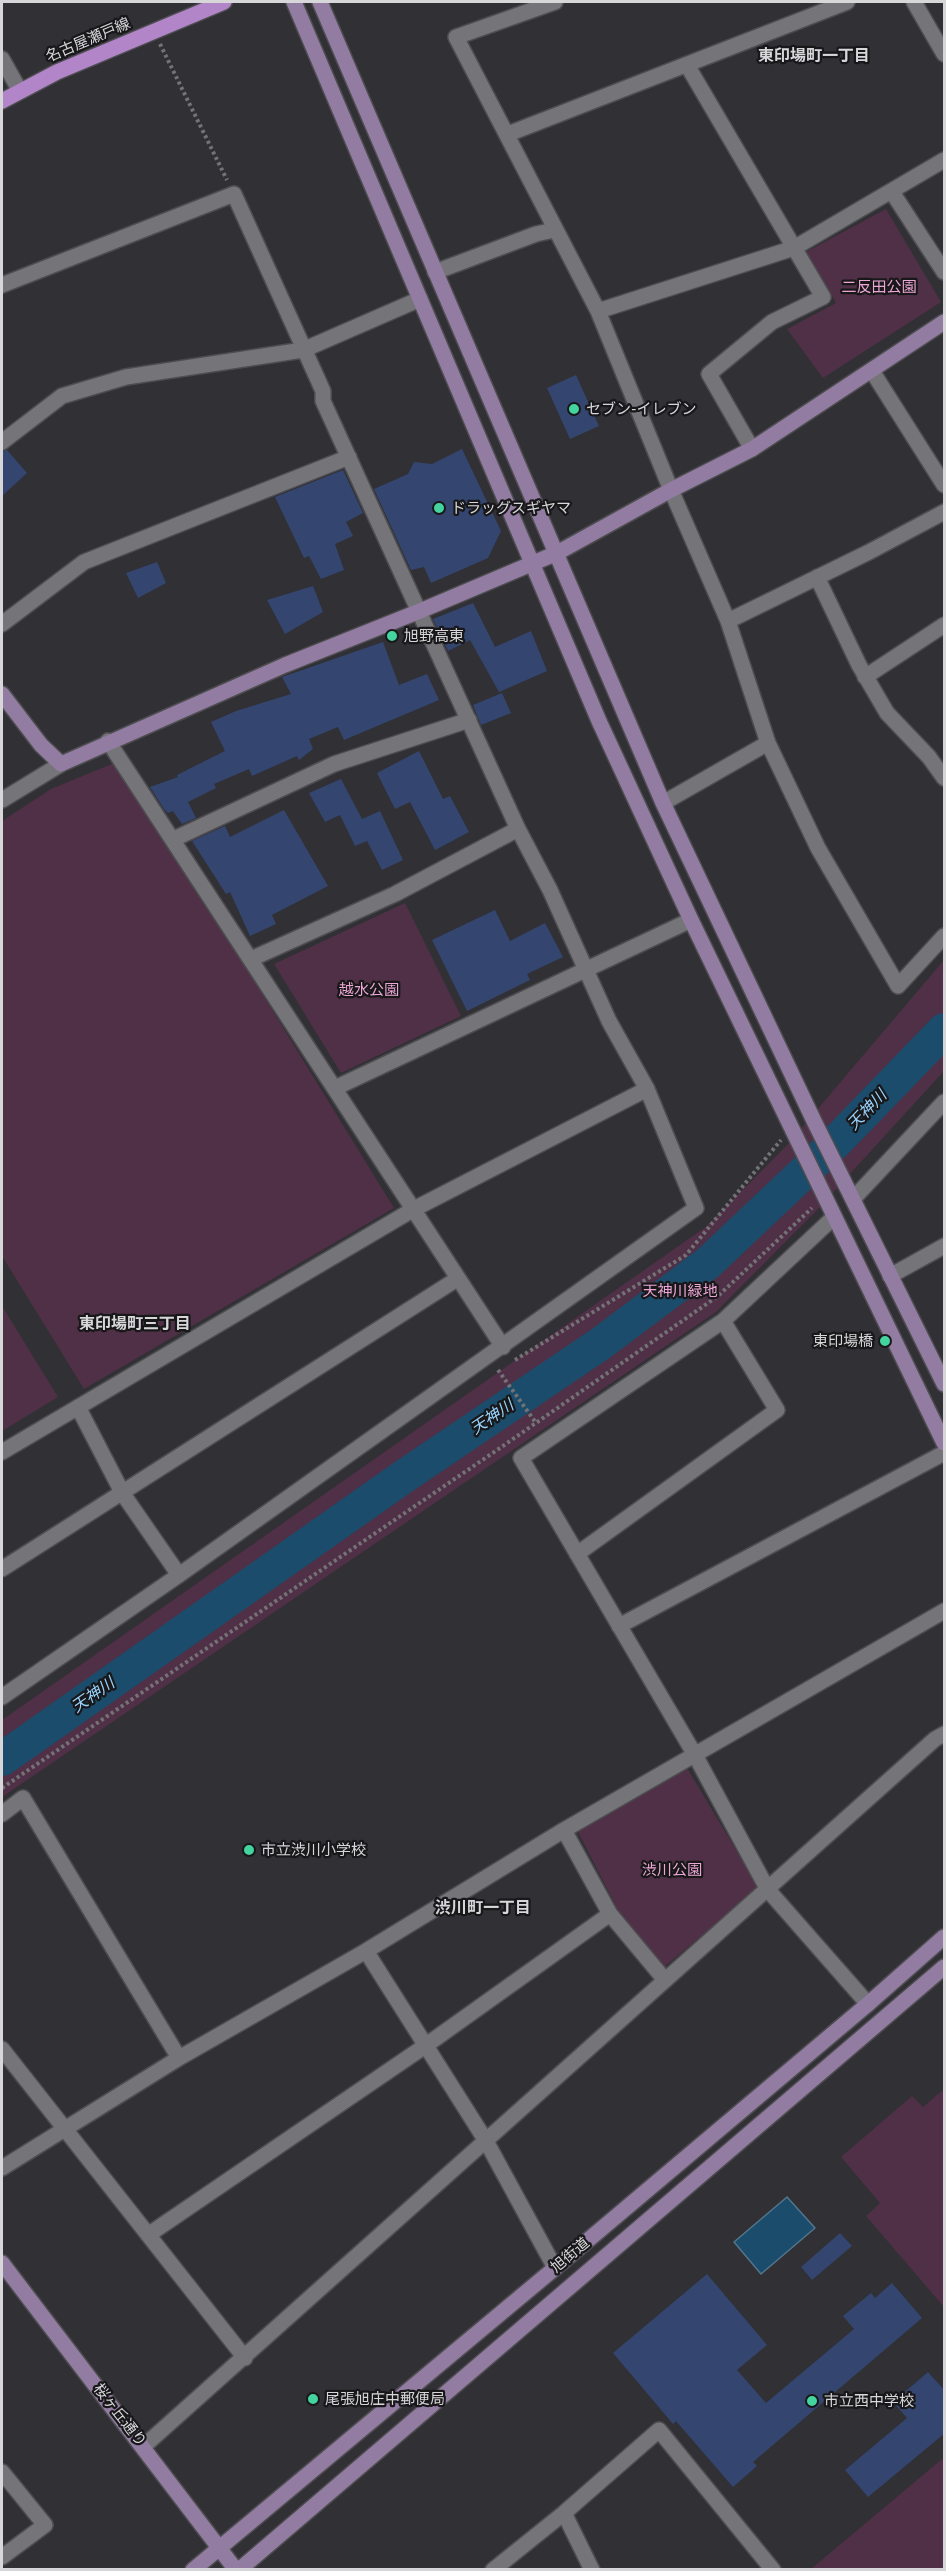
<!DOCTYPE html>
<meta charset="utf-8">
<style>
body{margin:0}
#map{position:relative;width:946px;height:2571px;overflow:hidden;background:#303035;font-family:Lato,sans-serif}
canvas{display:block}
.frame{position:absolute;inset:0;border:3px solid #d7d7da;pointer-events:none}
</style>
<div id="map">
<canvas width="946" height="2571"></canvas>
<div class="frame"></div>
</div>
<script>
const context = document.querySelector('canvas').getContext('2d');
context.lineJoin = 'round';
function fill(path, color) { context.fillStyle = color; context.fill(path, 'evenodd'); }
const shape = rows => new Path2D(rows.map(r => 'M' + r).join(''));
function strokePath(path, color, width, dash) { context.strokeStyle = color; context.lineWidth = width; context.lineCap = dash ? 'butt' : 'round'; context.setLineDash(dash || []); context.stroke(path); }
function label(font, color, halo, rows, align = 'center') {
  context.font = font + ' Lato,"Noto Sans JP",sans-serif'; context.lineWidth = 4.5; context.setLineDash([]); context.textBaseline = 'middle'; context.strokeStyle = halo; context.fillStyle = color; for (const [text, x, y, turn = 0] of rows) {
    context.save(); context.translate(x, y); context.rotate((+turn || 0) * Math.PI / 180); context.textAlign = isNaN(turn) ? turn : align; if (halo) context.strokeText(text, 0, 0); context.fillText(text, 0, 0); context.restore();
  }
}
fill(shape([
 [886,209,941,302,823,378,787,329,836,303,806,252],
 [119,761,394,1208,84,1389,2,1256,2,821,51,789],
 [405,903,461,1016,341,1073,274,964],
 [944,960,944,1071,817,1210,716,1312,2,1797,2,1720,707,1226,788,1144],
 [2,1306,58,1397,2,1431],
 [687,1768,759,1888,664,1967,618,1910,578,1832],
 [944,2089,944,2307,866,2216,880,2203,841,2157,912,2096,923,2107],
 [942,2459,944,2463,944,2569,811,2569]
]), '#503046');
const water = shape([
 [787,2197,815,2228,761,2274,734,2242,787,2197]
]);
fill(water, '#1b4c6b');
strokePath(water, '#53768c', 1.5);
strokePath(shape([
 [2,1759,406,1475,600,1344,708,1263,836,1142,944,1030]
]), '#1b4c6b', 34);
fill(shape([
 [576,375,599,426,570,439,547,388],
 [462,449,501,531,488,558,431,583,424,567,411,570,374,489,408,474,414,462,432,464],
 [7,450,27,473,2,496,2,452],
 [343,470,363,513,346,522,353,536,335,544,344,570,321,579,309,556,304,558,275,497],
 [157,562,166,583,138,598,126,573],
 [313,586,323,612,285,634,267,600],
 [473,603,495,647,531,631,547,671,499,692,470,640,448,651,433,619],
 [383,642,399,685,427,674,439,700,344,740,338,727,309,739,313,749,299,760,297,756,252,776,249,769,214,784,216,788,188,802,196,818,182,824,173,811,168,813,164,809,150,787,178,777,177,775,225,751,211,722,236,711,291,694,282,677],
 [502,693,511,713,481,725,473,705],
 [419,751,443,799,450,796,469,832,435,850,410,802,395,809,377,773],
 [341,779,362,819,380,811,403,860,382,870,367,841,355,846,340,815,325,822,309,793],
 [284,810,328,886,272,915,276,924,250,936,230,892,226,894,192,841,225,826,230,837],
 [495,910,510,941,545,923,563,957,527,974,530,980,467,1011,432,940],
 [840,2233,852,2246,812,2280,801,2267],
 [707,2274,767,2345,737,2370,766,2403,854,2329,843,2316,871,2293,875,2298,892,2283,922,2318,753,2462,757,2466,733,2487,676,2421,673,2424,613,2353],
 [928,2372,945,2391,945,2433,868,2497,845,2470,907,2418,893,2402]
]), '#344670');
const street = shape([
 [555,2,456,37,598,311,671,490,728,621,768,743,818,848,898,986,944,936],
 [914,2,944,54],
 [2,59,20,91],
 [687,65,823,297,772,322,709,374,752,449],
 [508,134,847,2],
 [892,192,944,272],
 [435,272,536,234,554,230],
 [2,285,234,194,323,391,323,401,518,829,550,890,609,1021,647,1089,696,1208,179,1575,2,1697],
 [598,311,794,248,944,160],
 [872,371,944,485],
 [2,442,62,396,126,377,303,350,420,299],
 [817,577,859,665,887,713,929,757,944,778],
 [728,621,869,552,944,512],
 [2,624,84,562,349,457],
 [865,677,944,625],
 [108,741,503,1347],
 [2,800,61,764],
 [663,803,768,743],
 [174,839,334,764,469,720],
 [251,959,395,894,518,829],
 [335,1088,691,920],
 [853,1199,944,1102],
 [834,1217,723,1321,521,1458,695,1755,768,1890,868,2004],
 [890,1276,944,1246],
 [78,1407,123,1494,179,1575],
 [2,1452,414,1209,647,1089],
 [577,1554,777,1410,723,1321],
 [2,1569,457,1279],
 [619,1626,944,1453],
 [2,1814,23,1798,179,2058],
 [564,1830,610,1914,665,1980],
 [366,1951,486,2141,555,2268],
 [2,2049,245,2358],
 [2,2168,179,2058,366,1951,564,1830,944,1611],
 [148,2235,425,2046,610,1914],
 [144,2446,935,1739,944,1734],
 [2,2472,45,2525,2,2557],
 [564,2513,592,2570],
 [493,2570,564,2513,659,2430,773,2570]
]);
const secondary = shape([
 [294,2,599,721,691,920,944,1443],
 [320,2,663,803,814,1121,944,1384],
 [2,694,41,745,61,764,285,665,420,611,557,553,671,490,752,449,944,322],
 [2,2263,236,2570],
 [193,2570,555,2268,868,2004,944,1937],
 [239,2570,944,1967]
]);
const primary = shape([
 [2,101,57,72,224,2]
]);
strokePath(street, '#4d4d51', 18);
strokePath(secondary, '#4d4d51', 18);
strokePath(primary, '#4d4d51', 18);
strokePath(shape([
 [160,44,227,180],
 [515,1360,686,1255,781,1140],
 [498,1370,536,1423],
 [2,1788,500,1448,718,1296,812,1208]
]), '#737377', 4, [3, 3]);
strokePath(street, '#747479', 15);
strokePath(secondary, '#937ca1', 15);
strokePath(primary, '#b285c8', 15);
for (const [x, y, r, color] of [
 [574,409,6,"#44d49f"],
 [439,508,6,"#44d49f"],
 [392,636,6,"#44d49f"],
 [885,1341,6,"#44d49f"],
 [249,1850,6,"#44d49f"],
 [313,2399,6,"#44d49f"],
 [812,2401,6,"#44d49f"]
]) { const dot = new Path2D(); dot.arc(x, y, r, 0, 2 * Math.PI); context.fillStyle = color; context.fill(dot); strokePath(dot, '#18181a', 2); }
label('15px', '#d7d7da', '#18181a', [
 ["名古屋瀬戸線",88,40,-23],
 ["旭街道",570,2255,-40],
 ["桜ヶ丘通り",120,2415,52]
]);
label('15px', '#eca5d4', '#18181a', [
 ["二反田公園",879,287],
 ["越水公園",369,990],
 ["天神川緑地",680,1291],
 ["渋川公園",672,1870]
]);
label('15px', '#d7d7da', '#18181a', [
 ["セブン-イレブン",586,409],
 ["ドラッグスギヤマ",451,508],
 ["旭野高東",404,636],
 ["東印場橋",873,1341,"right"],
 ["市立渋川小学校",261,1850],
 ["尾張旭庄中郵便局",325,2399],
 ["市立西中学校",824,2401]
], 'left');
label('bold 16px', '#d7d7da', '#18181a', [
 ["東印場町一丁目",814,56],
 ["東印場町三丁目",135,1324],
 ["渋川町一丁目",483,1908]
]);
label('italic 16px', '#97d1fa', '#18181a', [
 ["天神川",867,1110,-46],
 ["天神川",492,1417,-34],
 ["天神川",93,1695,-35]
]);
</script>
